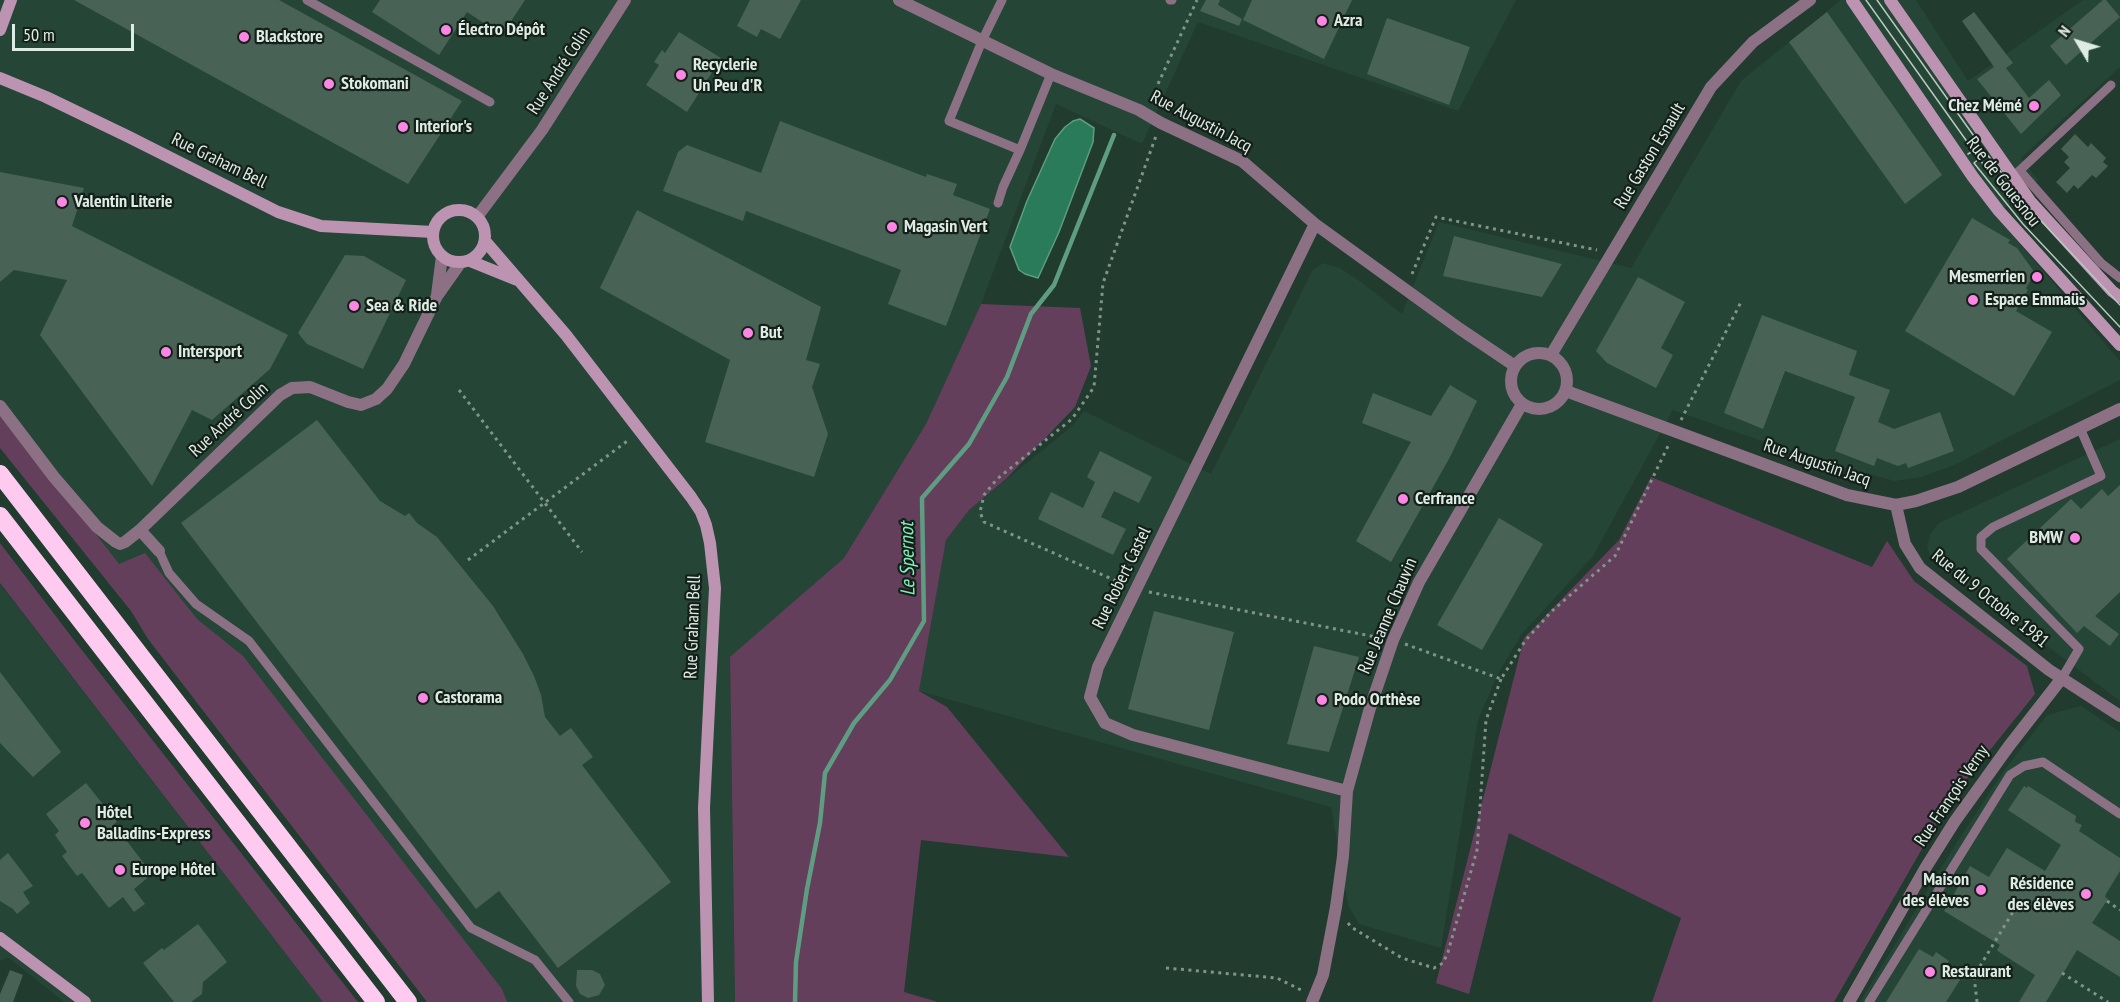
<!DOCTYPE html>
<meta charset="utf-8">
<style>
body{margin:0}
#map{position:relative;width:2120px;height:1002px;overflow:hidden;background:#213b2e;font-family:"PT Sans Narrow",sans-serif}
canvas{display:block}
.north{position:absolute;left:2048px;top:12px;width:60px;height:60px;-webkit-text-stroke:4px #141f19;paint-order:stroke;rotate:308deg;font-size:16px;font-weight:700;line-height:24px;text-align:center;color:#ddece4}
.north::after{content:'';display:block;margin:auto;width:21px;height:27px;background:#ddece4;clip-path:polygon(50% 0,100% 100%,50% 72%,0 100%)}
.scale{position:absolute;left:12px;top:24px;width:122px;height:27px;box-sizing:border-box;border:3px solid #ddece4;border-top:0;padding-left:8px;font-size:18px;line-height:21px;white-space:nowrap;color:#ddece4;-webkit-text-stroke:4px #141f19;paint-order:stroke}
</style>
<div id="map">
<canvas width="2120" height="1002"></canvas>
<div class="north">N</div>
<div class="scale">50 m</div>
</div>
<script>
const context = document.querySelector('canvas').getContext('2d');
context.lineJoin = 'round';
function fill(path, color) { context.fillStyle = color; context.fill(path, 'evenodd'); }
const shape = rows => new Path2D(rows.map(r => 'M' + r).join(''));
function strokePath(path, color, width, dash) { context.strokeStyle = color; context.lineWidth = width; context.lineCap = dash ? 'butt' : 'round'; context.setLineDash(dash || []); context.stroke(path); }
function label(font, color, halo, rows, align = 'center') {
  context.font = font + ' "PT Sans Narrow",sans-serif'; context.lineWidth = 4.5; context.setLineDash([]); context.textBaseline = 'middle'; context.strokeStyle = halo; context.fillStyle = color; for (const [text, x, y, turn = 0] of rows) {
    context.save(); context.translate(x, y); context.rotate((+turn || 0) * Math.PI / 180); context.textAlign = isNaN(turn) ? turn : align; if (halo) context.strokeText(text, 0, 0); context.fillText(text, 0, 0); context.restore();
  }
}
fill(shape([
 [0,0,1516,0,1458,111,1198,22,1142,144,1056,104,981,304,926,424,844,558,730,658,735,1002,458,1002,0,418],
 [1841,0,1916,0,1968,81,2083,0,2120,0,2120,67,2021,158,2038,180,1996,216,2120,361,2120,380,1952,466,1921,477,1895,481,1816,460,1673,410,1593,556,1521,635,1498,674,1478,720,1441,948,1359,924,1348,905,1331,807,919,691,946,540,969,510,1072,426,1084,411,1211,474,1312,271,1323,263,1340,268,1361,282,1402,314,1439,222,1631,268,1741,81],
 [2120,439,2120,701,1931,558,1927,547,1931,533,1939,523],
 [0,584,323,1002,64,1002,8,957,0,961],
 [2081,706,2120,732,2120,1002,1860,1002,1952,850,2003,772,2047,715]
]), '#254636');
fill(shape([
 [981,304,1080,308,1091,366,1075,407,1006,479,969,510,946,540,919,691,947,707,1069,857,921,840,904,992,938,1002,735,1002,730,657,844,558,926,424],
 [0,410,119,564,145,553,197,619,243,656,502,989,507,1002,427,1002,148,639,131,611,0,448],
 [1651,477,1872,567,1887,541,1914,581,2027,666,2035,694,1950,800,1834,1002,1652,1002,1681,918,1509,833,1469,994,1436,983,1524,638,1619,540],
 [0,543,74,640,358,1002,323,1002,0,583]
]), '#643f5c');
const water = shape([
 [1080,119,1094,128,1093,142,1059,232,1038,278,1025,274,1019,270,1010,247,1027,201,1055,139,1065,127,1073,121,1080,119]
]);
fill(water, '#297b59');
strokePath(water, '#5f9d83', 1.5);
strokePath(shape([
 [795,1002,796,962,807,889,820,823,825,773,854,723,890,680,924,621,922,498,969,444,1007,377,1031,314,1054,285,1114,135]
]), '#5f9d83', 4.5);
fill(shape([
 [74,0,279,0,462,101,408,184],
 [380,0,525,0,502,35,467,12,439,55,372,12],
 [750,0,801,0,780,39,761,29,757,37,737,26],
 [1206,0,1220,0,1218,5,1242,19,1239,26,1200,11],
 [1252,0,1352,0,1324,59,1243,20],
 [2103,0,2106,0,2120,17,2066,65,2050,46],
 [1827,12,1942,175,1905,204,1789,42],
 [1974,12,2013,63,2006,68,2029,98,2049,80,2061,95,2021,134,1977,79,1994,67,1962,21],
 [1387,18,1470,47,1449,105,1367,74],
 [679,32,721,58,687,112,646,85,659,65,654,62,662,50,665,53],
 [780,121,926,177,927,174,957,184,953,195,990,209,946,326,888,304,901,270,746,211,743,221,663,191,678,152,687,145,761,173],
 [2075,134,2088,147,2091,143,2106,158,2103,162,2108,166,2096,178,2092,175,2078,189,2074,185,2067,193,2056,182,2070,168,2064,162,2069,157,2061,149],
 [0,172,84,188,72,226,288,335,270,369,212,420,192,410,152,486,40,335,67,280,14,270,0,282],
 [637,210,821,307,806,360,820,364,812,387,828,434,814,477,705,442,730,360,600,288],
 [1972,218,2010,240,2008,243,2017,248,2035,273,2026,288,2028,290,2016,311,2052,332,2014,396,1905,331],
 [1454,236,1562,264,1542,297,1443,276],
 [345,255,364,256,406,280,363,369,307,344,298,333],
 [1638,277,1685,302,1661,348,1673,355,1656,388,1607,363,1596,351],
 [1762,315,1857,351,1849,375,1890,390,1878,422,1894,429,1940,412,1954,451,1908,468,1906,463,1898,466,1877,458,1874,466,1835,451,1855,397,1785,371,1763,429,1724,413],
 [1450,385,1477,401,1450,457,1391,562,1356,541,1411,442,1362,423,1373,393,1431,416],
 [317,420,380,501,405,516,409,513,417,523,437,537,493,606,523,654,534,676,541,695,545,717,560,736,571,728,593,757,582,765,671,882,558,968,499,891,476,909,181,523],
 [1100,451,1152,477,1139,503,1114,491,1101,517,1126,529,1113,555,1038,519,1051,492,1083,508,1095,482,1087,477],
 [2120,485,2120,592,2095,616,2119,634,2110,646,2084,626,2077,633,2007,559,2071,499,2081,509,2102,489,2108,496],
 [1499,518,1543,544,1482,650,1437,625],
 [1154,611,1234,632,1209,730,1128,709],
 [1314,646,1359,657,1329,752,1287,744],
 [0,672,61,752,33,777,0,743],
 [86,783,117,822,114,824,152,874,134,889,145,904,134,912,123,897,109,908,82,873,77,876,62,856,67,852,55,835,59,831,46,814],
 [2024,786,2027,788,2028,786,2076,816,2075,822,2082,825,2079,831,2120,858,2120,871,2106,894,2105,897,2108,899,2092,923,2120,941,2120,977,2077,950,2046,1002,2019,1002,2035,975,1999,952,1997,950,2000,945,1944,911,1970,866,1989,877,2007,848,2045,871,2061,845,2008,810],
 [8,853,33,886,23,892,30,903,17,914,13,909,0,901,0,860],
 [198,924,227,962,203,982,202,994,191,1002,174,1002,143,963,162,948,164,950],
 [1919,949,1933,957,1936,952,1949,961,1947,965,1963,975,1946,1002,1886,1002],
 [10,970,23,975,13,1002,0,1002,0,994],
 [577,970,592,970,600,974,605,985,599,995,588,998,580,994,576,986]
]), '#486255');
strokePath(shape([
 [1159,106,1157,86,1197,0],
 [1412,274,1436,217,1597,250],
 [459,390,582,552],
 [1681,420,1741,302],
 [468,560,630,439],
 [1123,584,984,522,980,512,984,495,997,479,1072,419,1094,387,1103,283,1156,136],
 [1149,592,1381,638],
 [1405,644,1501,679,1525,641,1552,611,1615,556,1670,442],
 [2107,901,2120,910],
 [1348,923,1351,927,1402,958,1434,968,1443,963,1448,952,1477,850,1486,720,1501,679],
 [1166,968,1277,978,1303,991],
 [2062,973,2108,1002],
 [1977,1002,1974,976,2019,902]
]), '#80948a', 3, [3, 4.5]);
strokePath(shape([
 [307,0,490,102],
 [1002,0,982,41,949,121,1020,150],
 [1170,0,1172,0],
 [2020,171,2101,263,2120,278],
 [2017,173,2111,85],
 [998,203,1003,187,1020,150,1051,74],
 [159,551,169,573,196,604,249,641,471,928,535,960,569,1002],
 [2062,678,2079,649,1981,549,1981,537,1993,527,2101,476,2080,428],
 [1869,1002,2010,775,2024,766,2043,762,2120,814]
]), '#8c7185', 9);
strokePath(shape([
 [899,0,1051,74,1139,110,1161,123,1242,161,1315,224,1460,329,1515,366],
 [477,217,542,130,625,0],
 [1315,224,1098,667,1090,697,1105,723,1133,735,1347,791],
 [437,295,442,256],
 '1511 381a28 28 0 1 1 56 0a28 28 0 1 1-56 0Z',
 [1551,355,1711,87,1753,42,1810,0],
 [1566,391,1847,495,1896,505,1916,501,1958,487,2120,409],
 [0,406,54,477,97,527,116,542,120,544,125,542,140,530],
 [1896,505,1905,544,1920,568,2049,670,2120,716],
 [159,551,140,530,280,395,292,388,310,387,348,402,361,405,376,399,387,389,404,364,437,296,461,262],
 [1312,1002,1323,975,1336,907,1343,856,1347,791,1370,708,1393,640,1419,582,1522,404],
 [1849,1002,1926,867,1955,821,2009,746,2062,678]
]), '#8c7185', 12);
strokePath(shape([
 [1852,0,1973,177,1999,211,2120,345],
 [1890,0,2030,201,2112,291,2120,297],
 [0,30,11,0],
 [0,78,46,97,129,137,278,212,321,226,433,232],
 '433 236a26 26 0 1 1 52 0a26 26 0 1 1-52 0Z',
 [485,241,566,335,691,497,701,512,706,525,710,543,715,588,704,808,708,1002],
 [470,261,517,280],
 [0,938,85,1002]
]), '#bd93b2', 12);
strokePath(shape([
 [0,474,408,1002],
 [0,516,376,1002]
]), '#fecaf0', 18);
strokePath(shape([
 [1866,0,1983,164],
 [1877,0,1981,146,1968,154],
 [2120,305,2031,210,1986,153,1974,163,2023,224,2120,327]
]), '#b8c9c0', 1.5);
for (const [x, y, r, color] of [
 [1322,21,6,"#fc86e4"],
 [446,30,6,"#fc86e4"],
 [244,37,6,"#fc86e4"],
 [681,75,6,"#fc86e4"],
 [329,84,6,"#fc86e4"],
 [2034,106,6,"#fc86e4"],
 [403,127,6,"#fc86e4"],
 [62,202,6,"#fc86e4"],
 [892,227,6,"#fc86e4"],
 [2037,277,6,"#fc86e4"],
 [1973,300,6,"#fc86e4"],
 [354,306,6,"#fc86e4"],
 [748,333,6,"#fc86e4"],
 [166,352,6,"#fc86e4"],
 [1403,499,6,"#fc86e4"],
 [2075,538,6,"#fc86e4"],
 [423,698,6,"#fc86e4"],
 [1322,700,6,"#fc86e4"],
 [85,823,6,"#fc86e4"],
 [120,870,6,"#fc86e4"],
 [1981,890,6,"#fc86e4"],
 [2086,894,6,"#fc86e4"],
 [1930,972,6,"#fc86e4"]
]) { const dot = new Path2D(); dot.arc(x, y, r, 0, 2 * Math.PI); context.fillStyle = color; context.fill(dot); strokePath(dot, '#141f19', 2); }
label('bold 18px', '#ddece4', '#141f19', [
 ["Azra",1334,21],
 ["Électro Dépôt",458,30],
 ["Blackstore",256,37],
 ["Recyclerie",693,65],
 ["Un Peu d'R",693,86],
 ["Stokomani",341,84],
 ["Chez Mémé",2022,106,"right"],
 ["Interior's",415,127],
 ["Valentin Literie",74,202],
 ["Magasin Vert",904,227],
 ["Mesmerrien",2025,277,"right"],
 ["Espace Emmaüs",1985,300],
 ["Sea & Ride",366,306],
 ["But",760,333],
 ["Intersport",178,352],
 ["Cerfrance",1415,499],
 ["BMW",2063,538,"right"],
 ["Castorama",435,698],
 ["Podo Orthèse",1334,700],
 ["Hôtel",97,813],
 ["Balladins-Express",97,834],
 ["Europe Hôtel",132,870],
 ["Maison",1969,880,"right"],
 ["des élèves",1969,901,"right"],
 ["Résidence",2074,884,"right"],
 ["des élèves",2074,905,"right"],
 ["Restaurant",1942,972]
], 'left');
label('18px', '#ddece4', '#141f19', [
 ["Rue André Colin",559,71,-57],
 ["Rue Augustin Jacq",1201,122,28],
 ["Rue Gaston Esnault",1650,156,-59],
 ["Rue Graham Bell",219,161,26],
 ["Rue de Gouesnou",2003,182,52],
 ["Rue André Colin",229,420,-43],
 ["Rue Augustin Jacq",1817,463,19],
 ["Rue Robert Castel",1122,578,-64],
 ["Rue du 9 Octobre 1981",1990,599,39],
 ["Rue Jeanne Chauvin",1388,616,-67],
 ["Rue Graham Bell",693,627,-88],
 ["Rue François Verny",1952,796,-56]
]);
label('italic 20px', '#81efbc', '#141f19', [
 ["Le Spernot",908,559,-91]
]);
</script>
